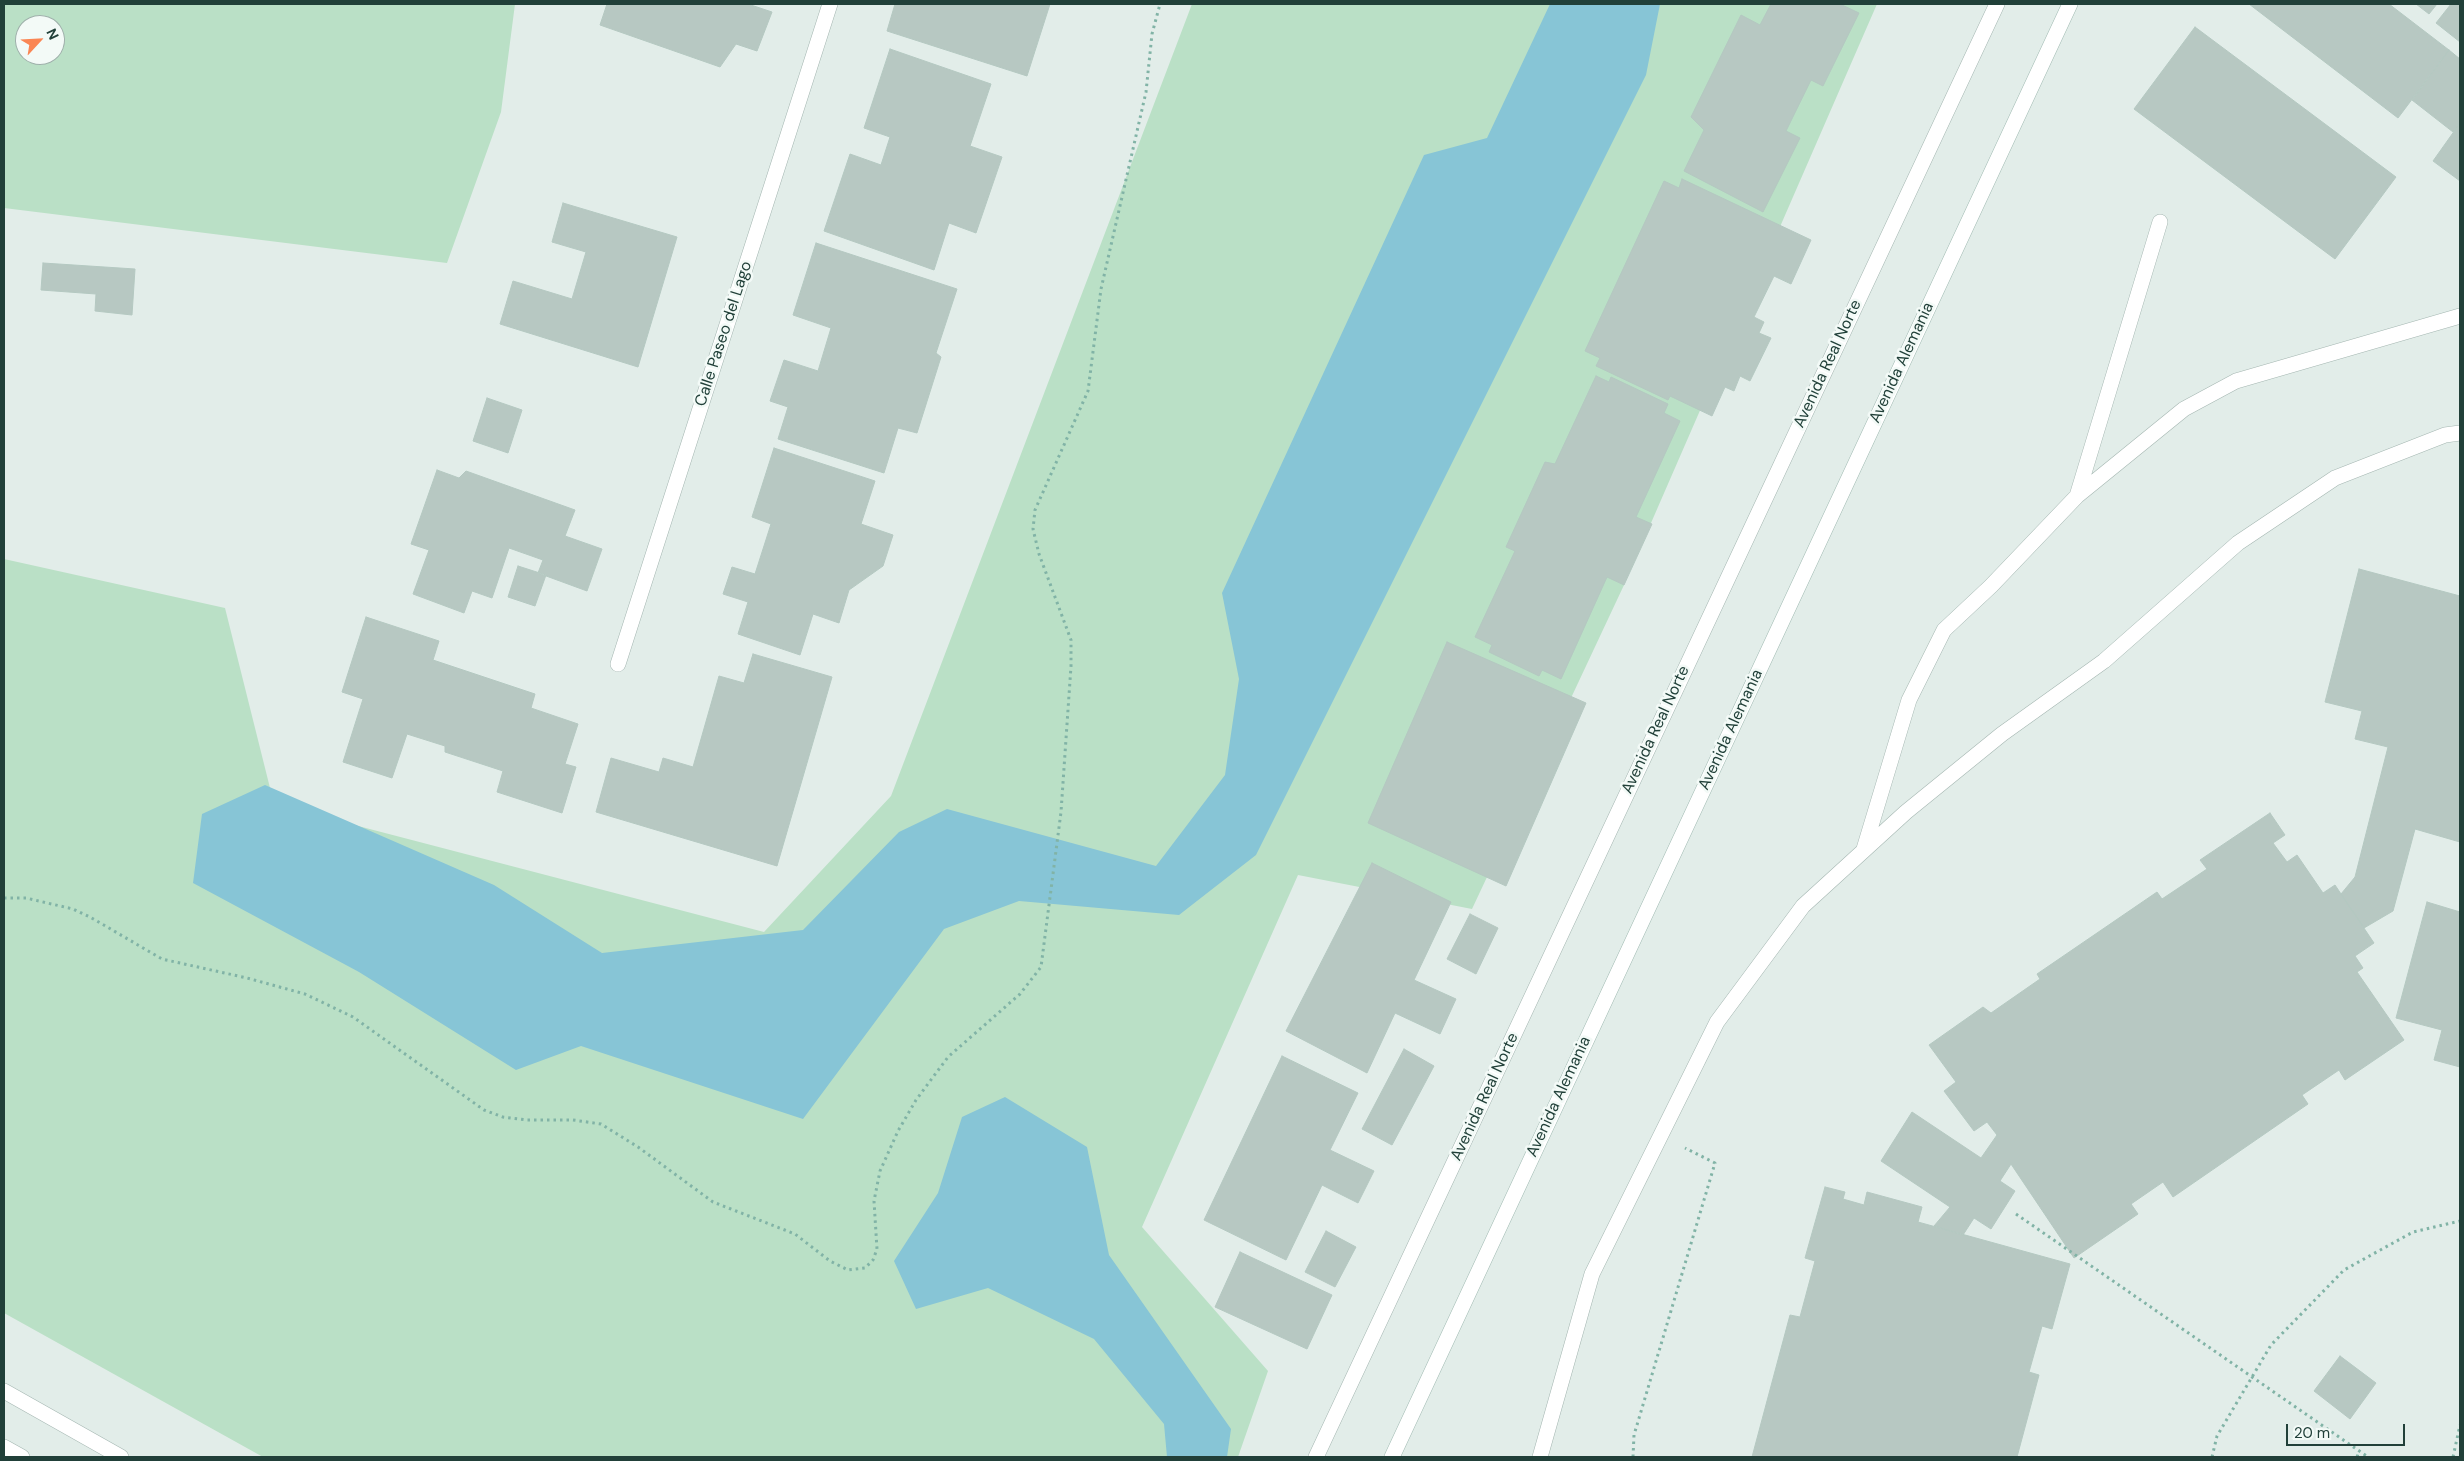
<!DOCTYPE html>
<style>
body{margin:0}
#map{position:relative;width:2464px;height:1461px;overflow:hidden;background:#e2ede9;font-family:"DM Sans",sans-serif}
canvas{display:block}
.frame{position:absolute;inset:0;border:5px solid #214039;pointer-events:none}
.north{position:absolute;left:15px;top:15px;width:50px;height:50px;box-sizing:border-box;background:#f3faf7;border:1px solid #9fb0ab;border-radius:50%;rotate:65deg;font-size:14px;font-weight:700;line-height:20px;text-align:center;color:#214039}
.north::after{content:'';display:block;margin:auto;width:18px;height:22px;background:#fa8654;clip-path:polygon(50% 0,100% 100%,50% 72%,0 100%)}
.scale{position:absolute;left:2286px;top:1424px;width:119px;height:22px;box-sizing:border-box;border:2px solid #214039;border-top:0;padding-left:6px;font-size:15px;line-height:18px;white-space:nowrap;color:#214039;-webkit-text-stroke:4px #f3faf7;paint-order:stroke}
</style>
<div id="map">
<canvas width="2464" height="1461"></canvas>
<div class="frame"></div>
<div class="north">N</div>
<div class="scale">20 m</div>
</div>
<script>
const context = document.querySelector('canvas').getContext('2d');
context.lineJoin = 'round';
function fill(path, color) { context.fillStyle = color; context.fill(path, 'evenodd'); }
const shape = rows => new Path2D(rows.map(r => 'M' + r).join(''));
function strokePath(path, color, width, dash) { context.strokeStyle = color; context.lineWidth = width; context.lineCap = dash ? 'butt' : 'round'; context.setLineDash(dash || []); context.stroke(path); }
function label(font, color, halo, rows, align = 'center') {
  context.font = font + ' "DM Sans",sans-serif'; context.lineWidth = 5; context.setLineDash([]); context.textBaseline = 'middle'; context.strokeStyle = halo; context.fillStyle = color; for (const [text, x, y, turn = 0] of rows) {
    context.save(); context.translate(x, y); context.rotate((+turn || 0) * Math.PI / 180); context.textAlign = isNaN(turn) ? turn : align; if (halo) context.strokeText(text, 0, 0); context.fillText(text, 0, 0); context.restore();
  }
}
fill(shape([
 [4,4,515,4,501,112,447,263,4,208],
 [25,25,55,25,55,55,25,55],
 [1192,4,1877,4,1624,585,1472,909,1298,875,1142,1227,1268,1371,1238,1457,263,1457,4,1313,4,559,225,608,274,804,764,932,891,796]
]), '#bae0c6');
fill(shape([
 [1550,4,1660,4,1646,75,1256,855,1179,915,1019,901,944,929,803,1119,581,1046,516,1070,359,972,193,883,202,814,265,785,494,885,602,953,803,930,899,832,947,809,1156,866,1225,775,1239,679,1222,593,1424,155,1487,138],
 [1005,1097,1087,1147,1109,1255,1231,1429,1227,1457,1167,1457,1164,1424,1094,1339,988,1288,916,1309,894,1261,938,1193,962,1117]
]), '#87c5d6');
const building = shape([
 [607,4,748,4,772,12,757,51,736,44,720,67,600,25,607,4],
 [895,4,1050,4,1027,76,887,31,895,4],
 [1771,4,1840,4,1859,13,1823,86,1811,80,1786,131,1800,138,1763,212,1684,171,1704,130,1691,117,1741,15,1760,25,1771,4],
 [2249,4,2389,4,2449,50,2398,118,2249,4],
 [2416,4,2437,4,2429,14,2416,4],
 [2451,4,2460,4,2460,42,2436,23,2451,4],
 [2195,27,2396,177,2335,259,2134,109,2195,27],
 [890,49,991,84,970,146,1002,157,976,233,949,223,934,270,824,231,850,154,881,165,890,137,864,128,890,49],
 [2449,50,2460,59,2460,123,2453,132,2412,100,2449,50],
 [2460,123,2460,181,2433,161,2460,123],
 [1682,179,1811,240,1791,284,1774,276,1754,317,1764,322,1759,333,1771,338,1750,381,1740,376,1734,391,1725,387,1712,416,1670,396,1668,400,1596,366,1600,358,1585,351,1664,181,1679,188,1682,179],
 [563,203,677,237,638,367,500,324,513,281,572,299,586,252,552,242,563,203],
 [816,243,957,289,936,353,941,357,917,433,898,428,884,473,778,439,788,407,770,401,784,360,818,371,831,328,793,315,816,243],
 [43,263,135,269,132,315,95,311,96,294,41,290,43,263],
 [1596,376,1609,382,1611,377,1668,404,1664,413,1680,421,1636,517,1652,524,1624,585,1607,577,1561,679,1542,670,1539,676,1489,652,1492,645,1475,637,1515,551,1506,547,1545,462,1555,464,1596,376],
 [487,398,522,410,508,453,473,441,487,398],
 [774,448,875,481,861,524,893,535,883,566,849,590,839,623,813,614,800,655,738,634,748,602,723,594,732,567,755,574,771,524,752,517,774,448],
 [437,470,459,478,466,471,575,510,565,536,602,549,587,591,538,573,543,560,509,548,492,598,472,591,464,613,413,594,429,550,411,544,437,470],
 [518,566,546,575,535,606,508,597,518,566],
 [2359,569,2460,596,2460,842,2415,829,2393,911,2364,928,2341,894,2355,877,2388,747,2355,739,2362,711,2325,702,2359,569],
 [366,617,439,641,433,660,535,694,531,708,578,724,565,764,576,767,562,813,497,792,503,771,445,752,445,746,407,734,392,778,343,762,363,699,342,692,366,617],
 [1447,642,1586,703,1506,886,1368,823,1447,642],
 [753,654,832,677,777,866,596,812,611,758,659,772,663,758,693,767,719,676,744,683,753,654],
 [2270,813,2285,835,2273,843,2287,862,2297,855,2323,893,2335,885,2374,943,2355,956,2363,968,2357,972,2404,1040,2345,1080,2339,1070,2302,1095,2308,1104,2173,1197,2163,1182,2131,1204,2138,1214,2074,1258,2011,1164,2000,1181,2015,1191,1991,1229,1974,1218,1963,1235,1934,1226,1950,1207,1881,1161,1912,1112,1981,1158,1997,1135,1987,1122,1974,1131,1944,1091,1956,1082,1929,1045,1983,1007,1991,1013,2040,979,2037,974,2157,892,2162,899,2207,869,2200,860,2270,813],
 [1372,863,1451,902,1414,980,1456,999,1440,1034,1395,1013,1367,1073,1286,1031,1372,863],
 [2427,902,2460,912,2460,1067,2434,1060,2442,1030,2396,1018,2427,902],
 [1470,914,1498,928,1476,974,1447,959,1470,914],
 [1404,1049,1434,1066,1392,1145,1362,1129,1404,1049],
 [1282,1056,1358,1093,1330,1150,1374,1171,1358,1203,1322,1185,1286,1260,1204,1220,1282,1056],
 [1825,1187,1845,1192,1843,1199,1864,1205,1867,1192,1922,1207,1918,1222,2070,1264,2052,1329,2042,1326,2029,1372,2039,1375,2017,1457,1752,1457,1790,1315,1800,1317,1815,1261,1805,1258,1825,1187],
 [1326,1231,1356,1247,1335,1287,1305,1272,1326,1231],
 [1240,1252,1332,1295,1307,1349,1215,1307,1240,1252],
 [2340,1356,2376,1383,2350,1419,2314,1391,2340,1356]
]);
fill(building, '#b7c8c2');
strokePath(building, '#b4c8c1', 1);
const lane = shape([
 [2077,496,2160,222],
 [1864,849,1909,700,1944,630,1991,586,2077,496,2184,409,2236,381,2460,316],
 [4,1391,121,1457],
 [4,1447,22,1457],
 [1540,1457,1592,1274,1717,1022,1803,906,1906,812,2002,734,2104,661,2238,543,2335,478,2445,435,2460,433]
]);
const street = shape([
 [618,664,830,4],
 [1316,1457,1997,4]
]);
const secondary = shape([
 [1392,1457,2070,4]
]);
strokePath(lane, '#a4b6b1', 16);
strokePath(street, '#a4b6b1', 16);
strokePath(secondary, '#a0bab2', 16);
strokePath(shape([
 [4,898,26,898,73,909,90,917,162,959,247,978,305,994,353,1017,484,1110,503,1117,527,1120,573,1120,601,1124,638,1147,713,1202,795,1234,830,1261,848,1270,865,1268,873,1260,877,1249,874,1201,880,1171,898,1131,916,1100,948,1057,1020,994,1041,967,1061,812,1071,666,1071,640,1039,554,1033,529,1035,510,1088,391,1101,289,1146,92,1152,34,1160,4],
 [2016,1214,2368,1457],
 [1633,1457,1634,1435,1715,1163,1685,1148],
 [2212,1457,2217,1436,2271,1345,2344,1270,2413,1232,2460,1221],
 [2357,1457,2359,1451],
 [2453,1457,2460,1425]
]), '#81b3a6', 3, [2.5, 4]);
strokePath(lane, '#fff', 15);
strokePath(street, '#fff', 15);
strokePath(secondary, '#fff', 15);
label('16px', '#214039', '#f3faf7', [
 ["Calle Paseo del Lago",724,334,-72],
 ["Avenida Alemania",1902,363,-65],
 ["Avenida Real Norte",1828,364,-65],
 ["Avenida Real Norte",1656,730,-65],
 ["Avenida Alemania",1731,730,-65],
 ["Avenida Real Norte",1485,1097,-65],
 ["Avenida Alemania",1559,1097,-65]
]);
</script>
